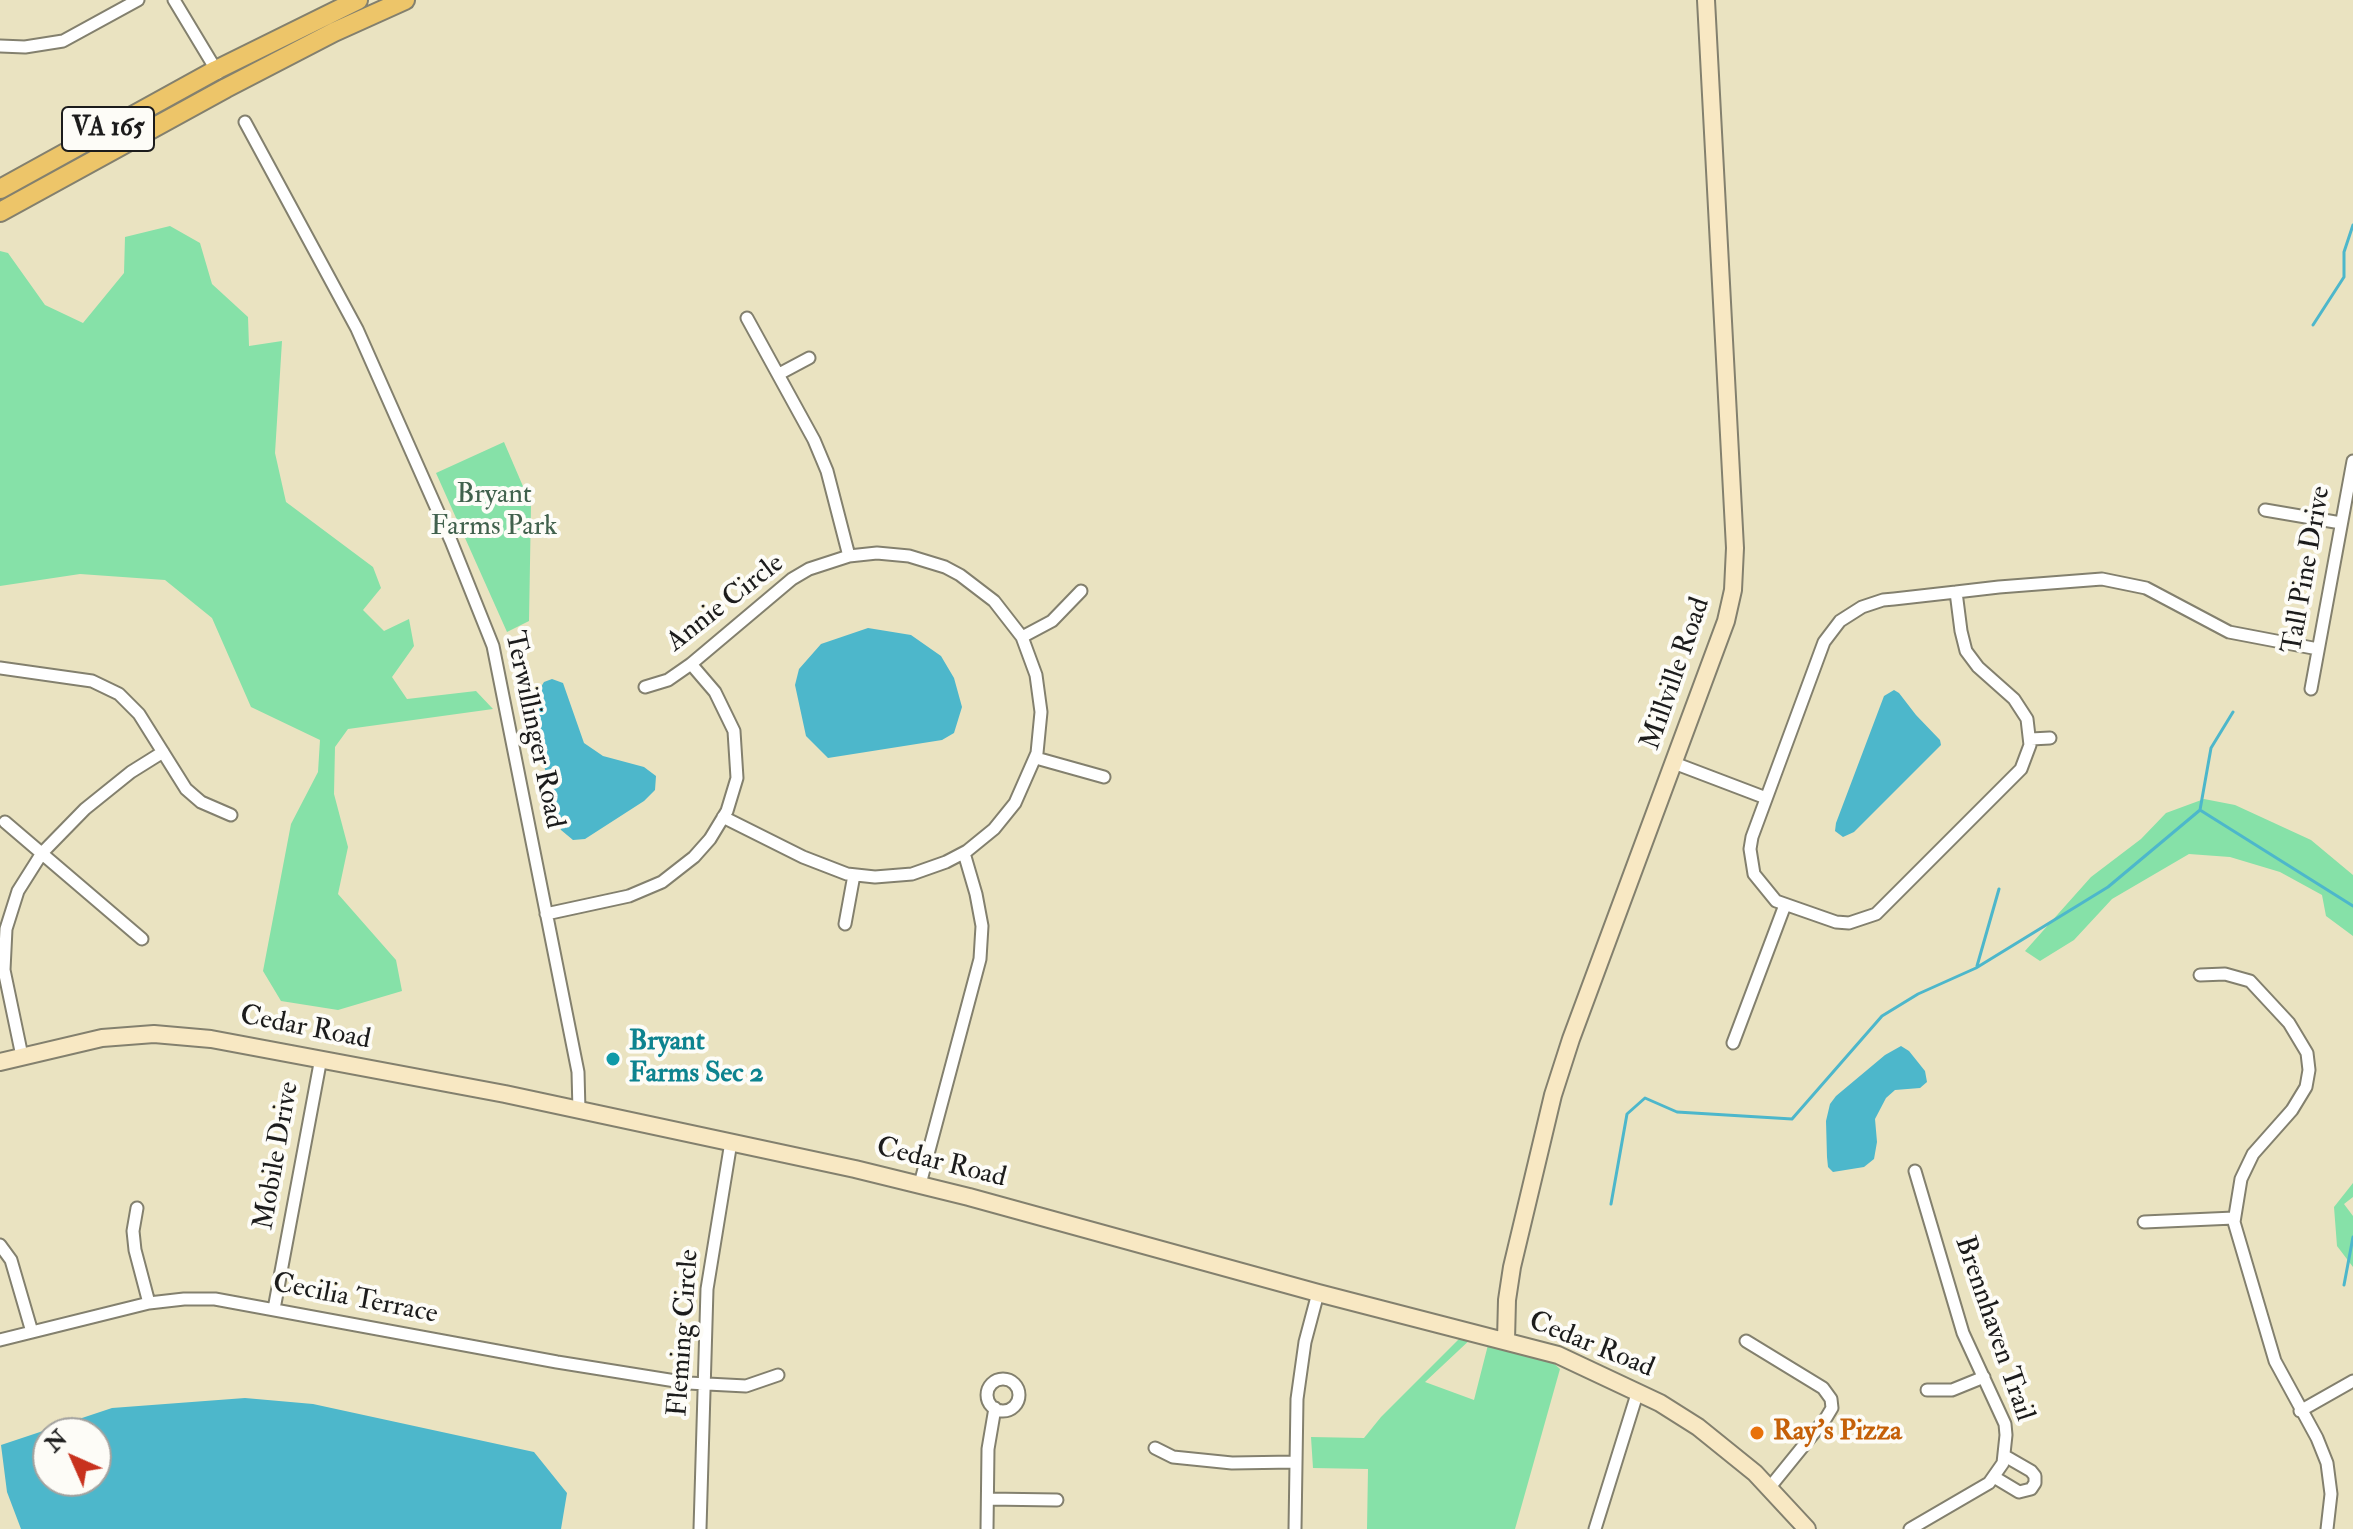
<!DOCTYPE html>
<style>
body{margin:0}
#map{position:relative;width:2353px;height:1529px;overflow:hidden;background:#eae3c1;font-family:"IM FELL Double Pica",serif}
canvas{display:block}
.north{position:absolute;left:32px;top:1417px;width:80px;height:80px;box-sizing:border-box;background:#fdfcf7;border:2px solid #a3a29f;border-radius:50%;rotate:315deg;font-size:22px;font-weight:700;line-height:32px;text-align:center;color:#1c1c1c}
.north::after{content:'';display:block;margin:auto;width:28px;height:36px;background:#c8321e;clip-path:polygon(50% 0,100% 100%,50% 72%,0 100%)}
</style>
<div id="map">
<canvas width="2353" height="1529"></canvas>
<div class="north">N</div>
</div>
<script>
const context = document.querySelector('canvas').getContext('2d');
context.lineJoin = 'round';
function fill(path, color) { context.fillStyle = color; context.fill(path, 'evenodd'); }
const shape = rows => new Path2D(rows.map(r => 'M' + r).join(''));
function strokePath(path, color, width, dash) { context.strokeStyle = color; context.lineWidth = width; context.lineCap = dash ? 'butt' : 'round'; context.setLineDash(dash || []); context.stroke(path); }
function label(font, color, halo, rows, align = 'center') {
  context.font = font + ' "IM FELL Double Pica",serif'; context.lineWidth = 8; context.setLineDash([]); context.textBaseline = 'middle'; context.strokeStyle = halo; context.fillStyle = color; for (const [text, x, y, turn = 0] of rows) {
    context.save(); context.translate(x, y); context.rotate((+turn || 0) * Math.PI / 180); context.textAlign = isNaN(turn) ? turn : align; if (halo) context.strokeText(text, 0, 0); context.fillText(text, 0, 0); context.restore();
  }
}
fill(shape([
 [170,226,200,243,212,284,248,317,249,346,282,341,275,453,286,502,373,567,381,588,363,610,384,631,409,619,414,646,392,677,407,699,476,691,493,709,348,729,335,747,334,794,348,847,338,894,396,960,402,991,338,1010,281,1001,263,971,291,824,318,772,320,740,251,707,212,618,165,580,80,574,0,586,0,251,8,253,45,305,83,323,124,273,125,237],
 [504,442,531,505,529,621,507,632,436,473],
 [2204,799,2235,805,2311,840,2353,875,2353,936,2326,916,2322,895,2280,872,2230,857,2189,854,2112,899,2074,940,2040,961,2025,951,2091,877,2141,839,2166,813],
 [2353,1183,2353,1197,2344,1204,2353,1216,2353,1267,2337,1246,2334,1207],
 [1464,1334,1474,1336,1425,1382,1474,1400,1489,1341,1549,1359,1560,1369,1515,1529,1367,1529,1368,1469,1313,1468,1311,1437,1364,1438,1381,1417]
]), '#86e1a8');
fill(shape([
 [868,628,911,635,941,656,954,678,962,707,954,733,942,740,828,758,806,736,795,685,799,669,821,644],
 [552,679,563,683,584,743,603,756,644,767,656,776,655,790,644,801,585,839,573,840,561,830,552,809,535,713,535,697,544,682],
 [1894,690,1899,693,1916,715,1940,740,1941,745,1854,832,1843,837,1835,831,1836,823,1884,696],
 [1901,1046,1909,1051,1925,1071,1927,1082,1920,1088,1895,1090,1886,1098,1875,1119,1877,1142,1874,1159,1864,1167,1833,1172,1828,1167,1827,1157,1826,1121,1830,1104,1836,1096,1885,1055],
 [245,1398,313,1404,534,1452,567,1493,561,1529,21,1529,7,1492,1,1445,112,1408],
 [48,1433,96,1433,96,1481,48,1481]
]), '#4db7cb');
strokePath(shape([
 [2313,325,2344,277,2344,252,2353,225],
 [2200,810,2353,906],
 [1977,966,1999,889],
 [1611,1204,1627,1114,1645,1098,1677,1112,1792,1119,1882,1016,1918,994,1976,968,2108,887,2200,810,2211,748,2233,712],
 [2344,1285,2353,1237]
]), '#4db7cb', 3);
const street = shape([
 [174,0,218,73],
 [0,46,25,47,63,41,138,0],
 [245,122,357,329,451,541,493,646,578,1072,579,1111],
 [747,318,814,440,827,471,849,556],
 [779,374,809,358],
 [2265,510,2341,523],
 [1956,592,1961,631,1966,651,1978,667,2014,699,2027,719,2030,745,2021,769,1876,914,1849,923,1836,922,1776,901,1754,874,1750,849,1752,837,1824,642,1840,621,1862,607,1883,600,1894,599,1956,592,1999,587,2102,579,2146,588,2229,632,2318,649],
 [1022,637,1052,621,1081,591],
 [0,668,92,681,119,694,139,714,186,789,201,802,231,815],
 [645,687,668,680,691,664,792,579,809,569,849,556,877,553,909,556,945,567,960,575,994,601,1022,637,1036,675,1041,712,1037,753,1015,803,994,829,967,851,946,862,912,874,875,877,847,874,803,857,723,817],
 [2311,689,2353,461],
 [2031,739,2050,738],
 [1036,758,1104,777],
 [1674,763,1766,798],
 [5,822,142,939],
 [546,914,629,896,662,882,694,857,710,839,727,811,737,778,734,731,715,692,691,664],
 [845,924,854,875],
 [2200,975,2225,974,2250,981,2289,1023,2307,1053,2309,1070,2306,1087,2292,1110,2253,1154,2241,1179,2234,1222,2275,1361,2317,1438,2327,1463,2331,1494,2327,1529],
 [1733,1043,1785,905],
 [22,1056,4,970,6,929,18,891,42,853,85,809,131,772,163,752],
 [920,1184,980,959,982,926,976,894,964,853],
 [137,1208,133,1231,135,1250,149,1303],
 [2144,1222,2234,1218],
 [0,1245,11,1260,32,1332],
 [274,1309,321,1058],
 [0,1340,149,1303,184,1299,215,1299,557,1362,688,1383,746,1386,778,1375],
 [1746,1341,1823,1388,1831,1399,1832,1408,1826,1418,1770,1487],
 '987 1395a16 16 0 1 1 32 0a16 16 0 1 1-32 0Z',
 [1927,1390,1952,1390,1984,1377],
 [2300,1411,2353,1381],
 [1155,1448,1173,1457,1232,1463,1294,1462],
 [1994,1477,2019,1492,2031,1489,2035,1483,2035,1476,2031,1471,2005,1456],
 [988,1499,1057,1500],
 [700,1529,707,1289,731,1142],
 [987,1529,988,1449,995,1408],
 [1295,1529,1297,1399,1305,1342,1318,1293],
 [1595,1529,1638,1391],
 [1910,1529,1989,1483,2003,1463,2006,1435,2005,1424,1963,1333,1915,1171]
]);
const secondary = shape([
 [0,1062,102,1038,154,1034,211,1039,505,1094,855,1169,969,1197,1318,1293,1558,1355,1660,1403,1698,1427,1755,1473,1807,1529],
 [1506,1340,1507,1300,1512,1267,1553,1095,1571,1039,1726,621,1733,590,1735,548,1706,0]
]);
const primary = shape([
 [0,189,216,70,358,0],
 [0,212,226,88,334,32,405,0]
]);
strokePath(street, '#83806e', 15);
strokePath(secondary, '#83806e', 20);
strokePath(primary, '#83806e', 22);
strokePath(street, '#fff', 11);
strokePath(secondary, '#f8e8c3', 16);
strokePath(primary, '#edc569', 18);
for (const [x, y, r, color] of [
 [613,1059,8,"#0f9aa8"],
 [1757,1433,8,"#e8710a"]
]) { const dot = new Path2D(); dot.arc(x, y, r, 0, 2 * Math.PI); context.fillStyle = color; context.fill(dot); strokePath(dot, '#fdfcf7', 3); }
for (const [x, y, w] of [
 [108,129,92]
]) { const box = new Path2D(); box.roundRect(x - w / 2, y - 22, w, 44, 6); context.fillStyle = '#fdfcf7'; context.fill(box); strokePath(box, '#1c1c1c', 2); }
label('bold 26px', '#1c1c1c', null, [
 ["VA 165",108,129]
]);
label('28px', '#41614d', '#fdfcf7', [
 ["Bryant",494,496],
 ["Farms Park",494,528]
]);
label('28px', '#1c1c1c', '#fdfcf7', [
 ["Tall Pine Drive",2308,570,-80],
 ["Annie Circle",726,604,-38],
 ["Millville Road",1677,674,-71],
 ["Terwillinger Road",533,730,78],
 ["Cedar Road",305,1029,11],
 ["Mobile Drive",278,1156,-80],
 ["Cedar Road",941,1164,14],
 ["Cecilia Terrace",355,1300,11],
 ["Brennhaven Trail",1993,1329,71],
 ["Fleming Circle",685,1333,-86],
 ["Cedar Road",1591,1346,22]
]);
label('bold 28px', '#0d838f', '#fdfcf7', [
 ["Bryant",629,1043],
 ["Farms Sec 2",629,1075]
], 'left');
label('bold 28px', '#c56008', '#fdfcf7', [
 ["Ray's Pizza",1773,1433]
], 'left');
</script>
